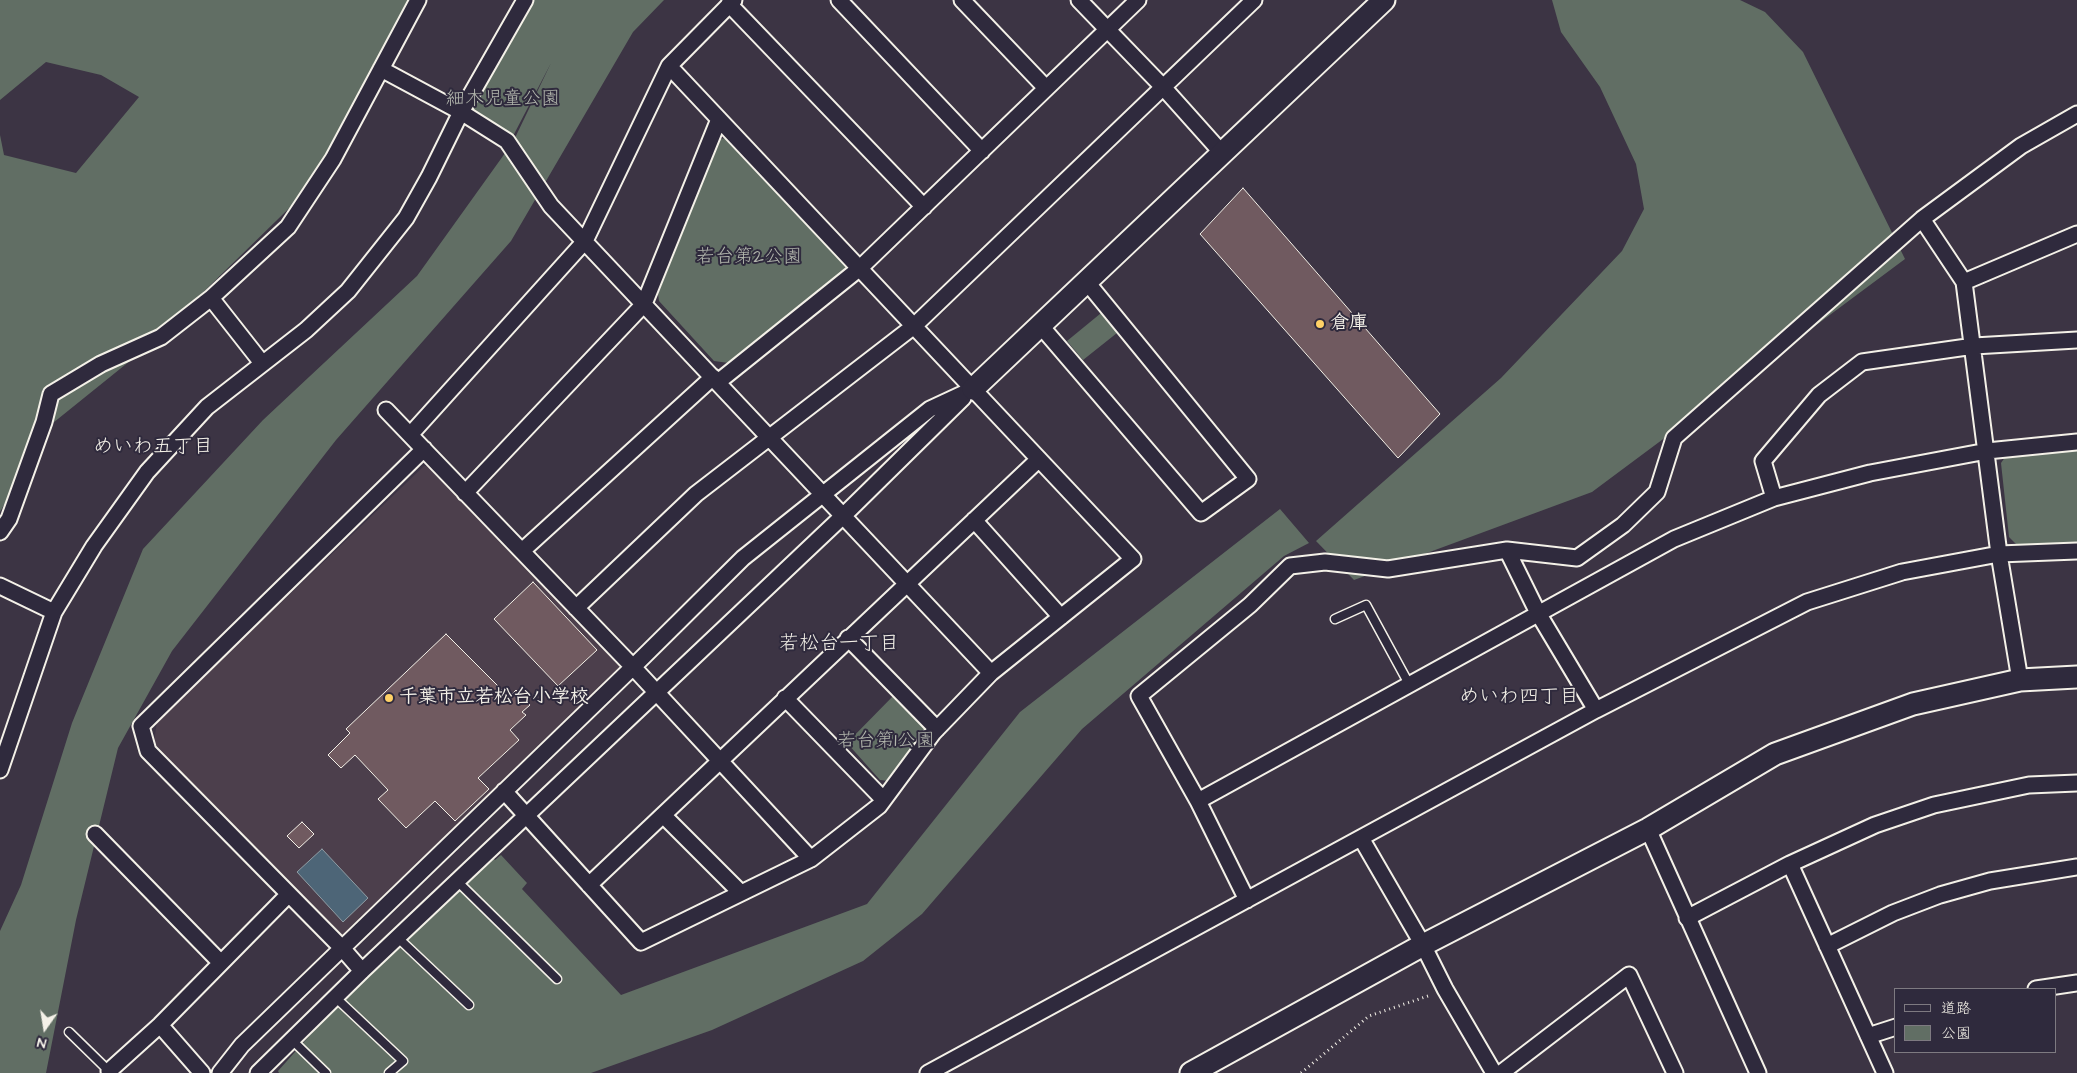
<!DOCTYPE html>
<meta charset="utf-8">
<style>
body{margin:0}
#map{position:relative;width:2077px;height:1073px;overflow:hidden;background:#3c3444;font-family:"Architects Daughter","Klee One",sans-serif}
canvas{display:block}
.legend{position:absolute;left:1894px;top:988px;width:162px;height:65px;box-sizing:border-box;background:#2f2a3d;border:1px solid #7e7a81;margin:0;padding:6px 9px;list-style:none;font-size:15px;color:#f4f1e8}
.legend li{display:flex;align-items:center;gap:10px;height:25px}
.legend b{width:25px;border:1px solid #7e7a81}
.north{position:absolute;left:20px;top:1003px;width:50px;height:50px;-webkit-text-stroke:4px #2f2a3d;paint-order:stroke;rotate:193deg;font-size:14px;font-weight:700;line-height:20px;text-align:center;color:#f4f1e8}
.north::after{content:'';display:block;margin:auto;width:18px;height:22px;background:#f4f1e8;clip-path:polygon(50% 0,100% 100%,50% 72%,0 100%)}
</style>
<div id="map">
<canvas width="2077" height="1073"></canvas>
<ul class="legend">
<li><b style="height:6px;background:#2f2a3d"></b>道路</li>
<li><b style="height:14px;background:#616e64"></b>公園</li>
</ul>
<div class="north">N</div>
</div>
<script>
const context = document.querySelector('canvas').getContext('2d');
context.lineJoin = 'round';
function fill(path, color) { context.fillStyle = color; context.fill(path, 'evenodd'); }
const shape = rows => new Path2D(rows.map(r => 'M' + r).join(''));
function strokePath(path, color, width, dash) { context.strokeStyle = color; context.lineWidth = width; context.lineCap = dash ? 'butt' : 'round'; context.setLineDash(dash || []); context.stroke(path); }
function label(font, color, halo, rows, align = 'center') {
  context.font = font + ' "Architects Daughter","Klee One",sans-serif'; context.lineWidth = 4; context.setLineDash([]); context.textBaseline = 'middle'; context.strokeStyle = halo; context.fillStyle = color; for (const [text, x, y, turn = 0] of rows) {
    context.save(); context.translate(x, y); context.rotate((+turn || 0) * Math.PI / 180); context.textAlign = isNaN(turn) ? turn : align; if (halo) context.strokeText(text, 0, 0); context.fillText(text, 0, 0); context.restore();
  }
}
fill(shape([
 [424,466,438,467,621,661,621,676,349,935,339,935,154,743,157,721]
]), '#4c3f4c');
fill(shape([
 [0,0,414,0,319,179,146,348,48,427,0,512,0,135,4,155,76,173,139,97,101,75,46,62,0,100],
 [534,0,664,0,633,32,511,241,336,440,172,651,118,748,76,920,46,1073,0,1073,0,931,21,885,72,723,143,549,263,420,417,276,513,142,551,63,511,140,473,116,470,107,518,22],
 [1552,0,1740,0,1765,12,1803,52,1905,259,1592,492,1354,580,1316,541,1501,378,1622,251,1644,209,1636,164,1600,87,1561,32],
 [732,137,849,259,847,271,729,363,714,361,659,301,658,294,720,139],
 [1106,309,1122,329,1083,360,1067,341],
 [2077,449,2077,543,2018,546,2009,537,2001,463,2008,453],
 [1280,509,1309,543,1284,556,1082,729,922,914,863,961,712,1030,591,1073,279,1073,278,1071,360,979,492,857,495,860,501,855,527,883,522,889,621,995,867,904,1020,712],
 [896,693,926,723,927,735,889,781,880,780,847,743]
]), '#616e64');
const water = shape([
 [322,849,368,898,343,922,297,872,322,849]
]);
fill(water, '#4d6577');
strokePath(water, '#909da4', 1);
const building = shape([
 [1243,188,1440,414,1398,458,1200,234,1243,188],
 [533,582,597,650,558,686,494,619,533,582],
 [446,634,509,697,516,690,530,705,522,712,526,715,510,730,519,740,478,778,489,789,455,821,435,801,406,828,378,799,388,790,355,755,341,768,328,755,350,733,346,729,446,634],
 [302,822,314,834,299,848,287,836,302,822]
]);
fill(building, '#705a60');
strokePath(building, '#f4f1e8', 1);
const lane = shape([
 [1335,619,1366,605,1409,684],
 [457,881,557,979],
 [397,937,469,1005],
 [335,997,403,1061,389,1073],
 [69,1032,111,1073],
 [292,1040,326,1073]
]);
const street = shape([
 [839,0,982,151],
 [962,0,1046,88],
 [1079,0,1163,87,1222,153],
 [729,4,924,207],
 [381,69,461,112,507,141,551,206,991,673],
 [1922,219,1964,282,1999,554,2020,680],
 [1964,282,2077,234],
 [211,298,262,363],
 [1040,325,1201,513,1248,479,1086,281],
 [718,382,860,268,1138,0],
 [386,410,633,667,811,859],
 [410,435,585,241,669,66,734,0],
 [465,493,644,304,719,119],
 [1774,498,1763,461,1819,395,1862,362,1974,346,2077,340],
 [974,520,1061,617],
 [0,532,9,519,44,422,51,394,101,364,161,337,211,298,288,227,333,159,418,0],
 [1507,550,1538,613,1596,710],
 [522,551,713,377],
 [0,586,54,612],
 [576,608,696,494,914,326,1254,0],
 [848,638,937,729],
 [785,698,883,799],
 [0,770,54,612,94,546,147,472,207,407,306,330,348,291,406,218,429,177,461,112,525,0],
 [504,791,641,942,811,859,879,806,933,733,991,673,1133,559,669,66],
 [1198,801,1674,539,1774,498,1870,473,1987,451,2077,442],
 [663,815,741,893],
 [1648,829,1758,1073],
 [95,834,221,963],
 [1361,838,1423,945,1445,989,1494,1073],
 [1790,864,1885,1073],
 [589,885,1039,459],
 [1247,900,1198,801,1139,696,1250,605,1290,566,1325,562,1388,569,1507,550,1577,558,1623,525,1657,492,1674,438,1922,219,2021,146,2077,114],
 [1687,918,1790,864,1875,825,1934,805,2029,785,2077,783],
 [1827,946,1893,913,1940,895,1990,881,2077,867],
 [362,971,342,948,148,751,141,726,424,449],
 [2036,989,2077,983],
 [160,1025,202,1073],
 [1868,1036,1896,1027],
 [109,1071,160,1025,289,894],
 [220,1073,242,1045,633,667,743,558,930,409,973,389],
 [258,1073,362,971,844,515,963,398],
 [928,1073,1596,710,1807,602,1902,572,1999,554,2077,551],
 [1501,1073,1629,975,1675,1073]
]);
const secondary = shape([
 [973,389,1384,0],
 [1191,1073,1423,945,1648,829,1775,754,1913,704,2020,680,2077,677]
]);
strokePath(lane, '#f4f1e8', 11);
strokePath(street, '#f4f1e8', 19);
strokePath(secondary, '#f4f1e8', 25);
strokePath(shape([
 [1301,1073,1369,1016,1431,995]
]), '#f4f1e8', 3, [1, 4]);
strokePath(lane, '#2f2a3d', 8);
strokePath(street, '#2f2a3d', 15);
strokePath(secondary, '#2f2a3d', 21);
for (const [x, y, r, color] of [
 [1320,324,5,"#ffd166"],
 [389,698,5,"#ffd166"]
]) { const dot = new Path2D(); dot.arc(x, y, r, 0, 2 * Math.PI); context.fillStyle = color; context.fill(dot); strokePath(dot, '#2f2a3d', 2); }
label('19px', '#b2b6ad', '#2f2a3d', [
 ["細木児童公園",503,100],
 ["若台第2公園",749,258],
 ["若台第1公園",886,742]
]);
label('bold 19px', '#f4f1e8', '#2f2a3d', [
 ["倉庫",1330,324],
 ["千葉市立若松台小学校",399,698]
], 'left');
label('20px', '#f4f1e8', '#2f2a3d', [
 ["めいわ五丁目",153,448],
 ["若松台一丁目",839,645],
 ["めいわ四丁目",1519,698]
]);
</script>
